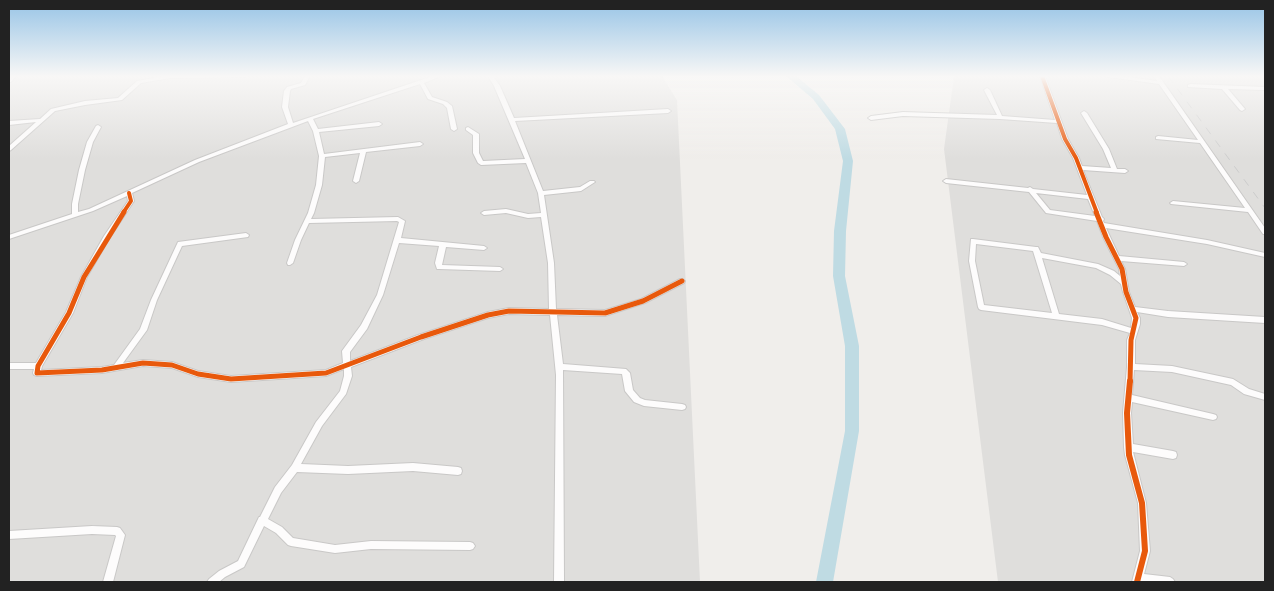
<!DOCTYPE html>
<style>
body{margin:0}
#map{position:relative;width:1274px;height:591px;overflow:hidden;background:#f0eeeb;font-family:Poppins,sans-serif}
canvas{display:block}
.frame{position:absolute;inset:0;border:10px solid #222;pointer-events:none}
</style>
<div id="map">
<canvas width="1274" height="591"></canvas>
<div class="frame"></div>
</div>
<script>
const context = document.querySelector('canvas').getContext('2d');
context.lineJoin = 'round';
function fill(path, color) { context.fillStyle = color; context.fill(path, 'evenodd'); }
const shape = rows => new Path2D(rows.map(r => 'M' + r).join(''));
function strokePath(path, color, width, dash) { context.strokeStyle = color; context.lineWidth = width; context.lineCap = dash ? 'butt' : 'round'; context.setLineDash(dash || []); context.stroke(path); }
fill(shape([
 [9,76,662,76,677,100,700,582,9,582],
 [954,76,1265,76,1265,582,998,582,944,149]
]), '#dfdedc');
fill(shape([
 [786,76,796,76,819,95,845,129,853,161,846,231,845,276,859,346,859,431,833,582,816,582,845,431,845,346,833,276,834,231,843,161,835,129,813,99,786,76]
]), '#bfdbe3');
const minor = shape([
 [11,76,16,76,11,82,9,82,9,78,11,76],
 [165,76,246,76,244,77,170,78,141,83,122,100,85,105,55,111,11,150,9,151,9,146,36,122,9,125,9,121,40,119,51,109,85,101,118,98,137,81,165,76],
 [305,76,310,76,305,85,291,89,290,91,288,107,293,123,433,76,441,76,424,83,432,97,447,102,452,106,457,129,454,131,451,129,447,108,443,104,428,99,420,84,313,119,318,129,379,122,382,124,379,126,319,132,324,154,420,142,423,144,420,146,366,152,359,181,356,183,353,181,360,153,325,157,322,185,314,213,311,219,398,217,405,221,401,238,484,246,487,248,484,250,446,247,442,265,500,267,503,269,500,271,439,269,437,269,435,263,439,246,399,243,383,295,367,329,350,352,350,361,418,335,488,312,509,308,549,309,548,263,541,217,528,218,506,213,484,215,481,213,484,211,506,209,528,214,541,213,538,193,526,163,481,165,478,163,473,153,473,135,466,130,466,128,468,127,479,134,479,153,483,161,525,159,494,86,488,76,493,76,500,86,514,118,668,109,671,111,668,113,515,121,543,191,580,187,590,181,594,181,595,182,581,191,544,195,554,263,556,309,605,310,641,299,680,279,682,279,685,281,684,283,645,303,605,316,557,315,563,364,626,369,630,373,633,390,640,398,645,400,682,404,685,405,686,407,685,409,682,410,644,406,634,402,625,391,622,374,563,370,564,582,554,582,556,375,550,315,509,314,488,318,424,339,351,367,352,376,346,394,322,426,301,464,348,466,413,463,458,467,461,468,462,471,461,474,458,475,413,471,348,474,297,472,281,493,268,519,282,527,293,538,335,545,371,541,470,542,473,543,475,546,473,549,470,550,371,549,335,553,291,546,288,545,276,533,264,526,244,567,225,577,219,582,207,582,209,579,219,571,238,561,259,517,260,517,275,487,292,465,316,422,340,391,344,376,344,369,326,376,231,382,198,377,172,368,143,366,102,373,37,376,34,375,33,373,34,369,9,369,9,363,36,363,66,312,81,277,104,236,128,201,127,196,93,211,9,239,9,235,72,214,72,204,79,170,87,142,96,126,98,125,101,127,93,142,85,170,78,204,78,212,89,209,195,160,288,124,282,107,284,91,287,87,301,83,305,76],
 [308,121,313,131,319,156,316,185,308,213,295,240,287,263,288,265,290,265,293,263,301,240,309,223,397,221,399,222,377,295,361,325,342,351,343,363,326,370,231,376,198,371,172,362,143,360,123,363,147,330,157,300,182,246,248,237,249,235,246,233,178,242,151,300,140,329,114,365,102,367,41,370,42,366,73,313,87,277,109,239,134,201,132,193,199,162,308,121],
 [1040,76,1045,76,1068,139,1079,158,1082,166,1111,168,1103,149,1081,113,1084,111,1087,113,1109,149,1117,169,1125,169,1128,171,1125,173,1083,170,1102,217,1104,219,1103,221,1104,223,1207,240,1265,253,1265,257,1207,244,1106,228,1119,256,1184,262,1187,264,1184,266,1121,261,1125,269,1129,292,1135,307,1168,311,1265,317,1265,323,1168,317,1137,312,1140,318,1140,324,1135,340,1135,364,1172,366,1233,379,1249,389,1265,394,1265,400,1244,394,1231,385,1172,372,1134,370,1132,395,1213,414,1216,415,1217,417,1216,419,1213,420,1132,402,1131,413,1133,444,1173,451,1176,452,1177,455,1176,458,1173,459,1133,452,1146,503,1150,551,1144,574,1170,577,1173,579,1175,582,1132,582,1140,551,1138,503,1125,455,1124,447,1123,413,1127,367,1127,340,1130,333,1102,325,981,310,979,309,978,307,969,261,971,239,973,239,1036,247,1038,247,1041,253,1098,264,1114,271,1120,276,1119,269,1103,237,1097,221,1046,213,1029,192,946,183,943,181,946,179,1028,188,1030,187,1033,189,1087,195,1073,158,1062,139,1057,123,1000,119,903,116,871,120,868,118,871,116,903,112,997,115,984,90,987,88,990,90,1002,116,1055,120,1040,76],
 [1036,193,1088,199,1095,216,1050,210,1036,193],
 [976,244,1033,251,1052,313,984,305,975,261,976,244],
 [1042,258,1096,268,1110,275,1121,284,1123,292,1132,318,1131,328,1102,319,1059,314,1042,258],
 [1107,76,1122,76,1157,81,1154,76,1159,76,1265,228,1265,234,1263,234,1248,212,1171,204,1170,203,1173,201,1245,208,1200,143,1156,139,1156,137,1158,136,1198,140,1159,84,1109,77,1107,76],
 [1190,84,1265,87,1265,90,1228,89,1245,109,1242,111,1240,110,1222,89,1188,87,1188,85,1190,84],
 [92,526,117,527,120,528,125,535,113,582,103,582,116,536,115,535,92,534,9,539,9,531,92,526]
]);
strokePath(minor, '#c9c8c7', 2);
fill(minor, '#fdfcfc');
strokePath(shape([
 [1168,76,1265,208]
]), '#ccc', 1, [8, 8]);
strokePath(shape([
 [1042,76,1065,139,1076,158,1097,213],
 [123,213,131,201,129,193]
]), '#e8590c', 4);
strokePath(shape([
 [124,212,84,277,69,313,38,366,37,373,102,370,143,363,172,365,198,374,231,379,326,373,421,337,488,315,509,311,605,313,643,301,682,281],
 [1096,212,1106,237,1122,269,1126,292,1136,318,1131,340,1130,382]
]), '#e8590c', 5);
strokePath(shape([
 [1130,381,1127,413,1129,455,1142,503,1145,551,1137,582]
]), '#e8590c', 6);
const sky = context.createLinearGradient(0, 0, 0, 159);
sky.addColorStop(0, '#97c4e6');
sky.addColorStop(0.48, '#f8f7f6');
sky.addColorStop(1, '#f8f7f600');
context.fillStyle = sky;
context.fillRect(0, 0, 1274, 159);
</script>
